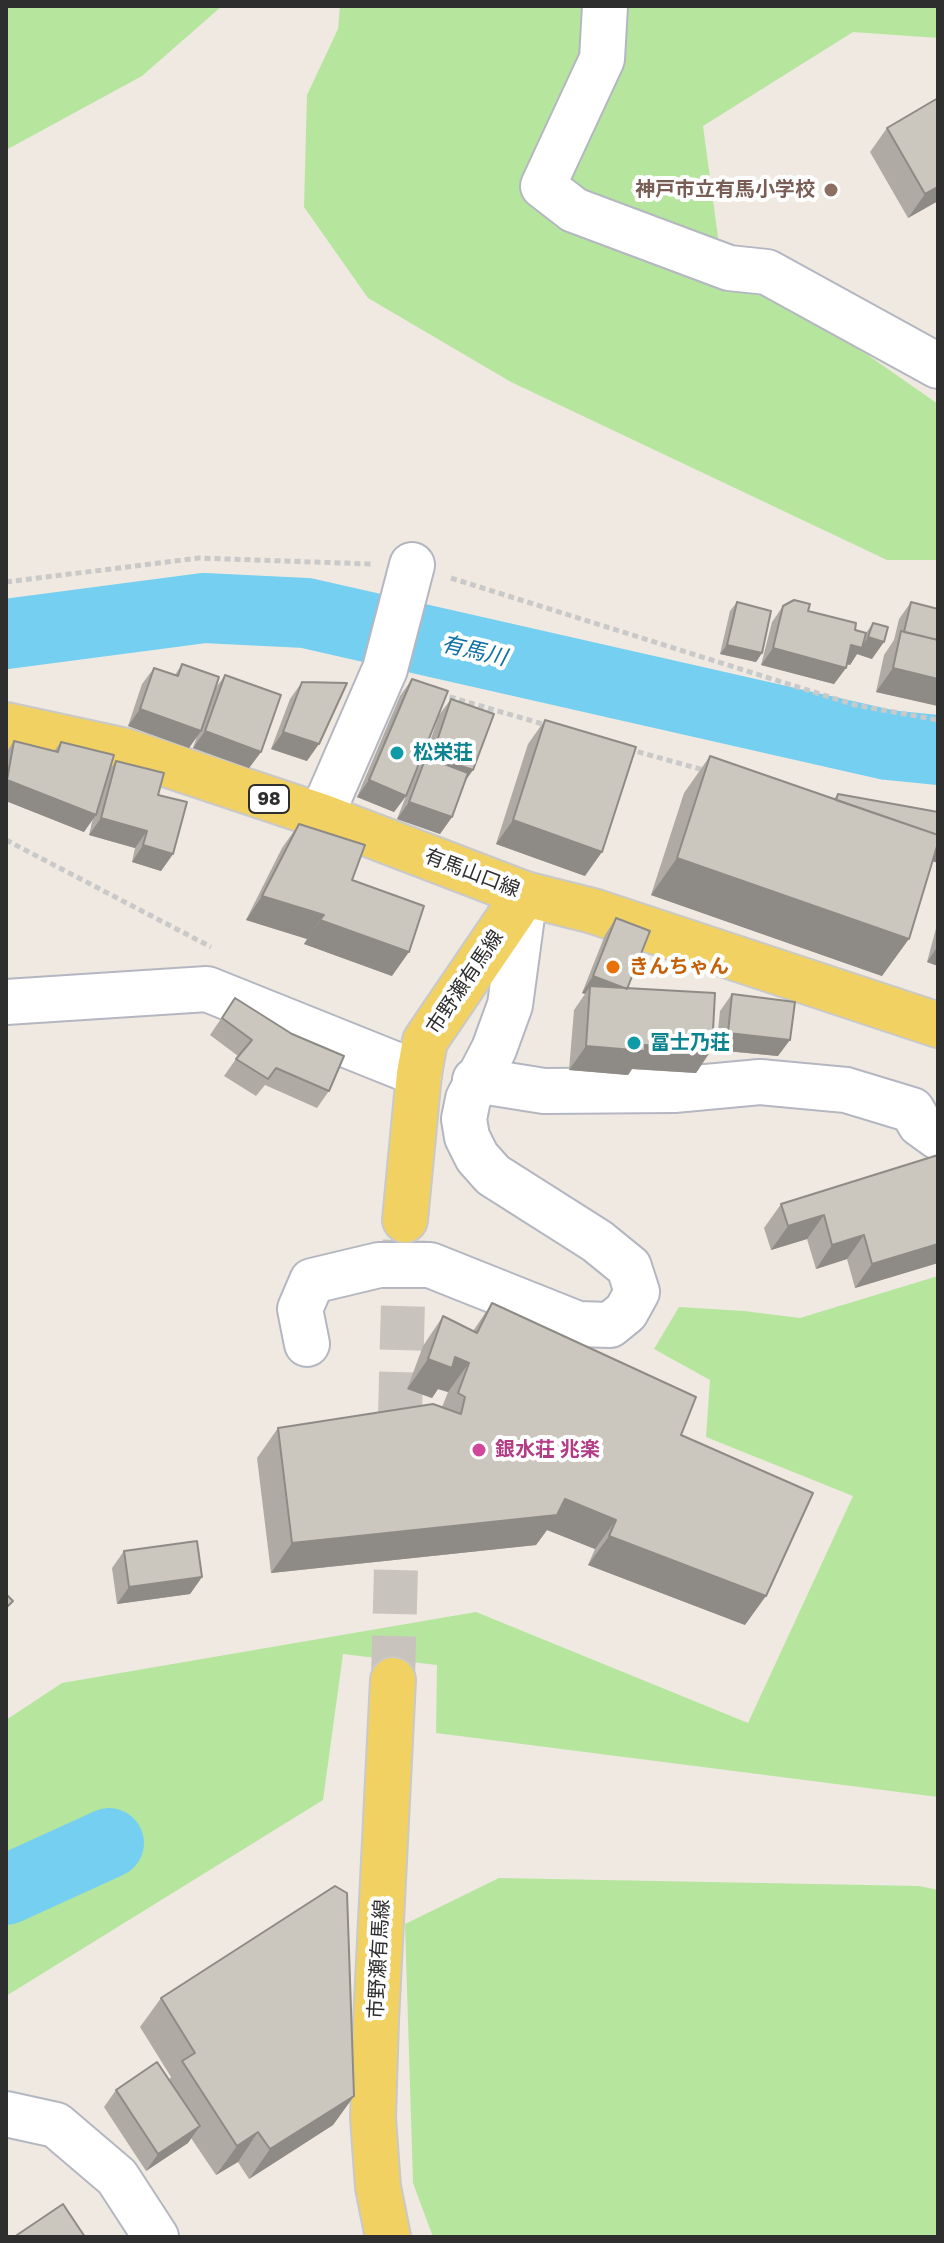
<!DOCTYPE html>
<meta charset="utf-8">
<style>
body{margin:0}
#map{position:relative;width:944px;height:2243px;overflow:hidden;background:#efe9e1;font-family:"Golos Text",sans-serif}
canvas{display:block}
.frame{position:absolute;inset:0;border:8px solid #2e2e2e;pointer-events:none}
</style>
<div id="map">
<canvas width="944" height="2243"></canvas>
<div class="frame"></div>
</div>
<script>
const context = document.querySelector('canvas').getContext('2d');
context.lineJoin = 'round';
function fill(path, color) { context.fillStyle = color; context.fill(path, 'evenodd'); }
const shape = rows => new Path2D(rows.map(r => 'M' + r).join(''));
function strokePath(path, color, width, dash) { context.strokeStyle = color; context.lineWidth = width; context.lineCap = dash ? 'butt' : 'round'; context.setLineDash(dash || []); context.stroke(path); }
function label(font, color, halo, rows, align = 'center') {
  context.font = font + ' "Golos Text","Noto Sans JP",sans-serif'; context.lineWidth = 8; context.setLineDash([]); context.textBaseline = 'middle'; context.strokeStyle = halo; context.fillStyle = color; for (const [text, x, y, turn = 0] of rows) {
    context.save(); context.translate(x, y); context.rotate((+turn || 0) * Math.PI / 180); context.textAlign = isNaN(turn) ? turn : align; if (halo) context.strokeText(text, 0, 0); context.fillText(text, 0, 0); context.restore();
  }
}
fill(shape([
 [6,6,222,6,142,76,6,150],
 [340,6,938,6,938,38,853,32,703,126,720,252,938,404,938,560,887,560,511,382,368,298,304,207,307,95,338,29],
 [938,1276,938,1797,436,1733,437,1665,343,1654,323,1800,6,1996,6,1720,62,1683,476,1612,748,1723,853,1496,706,1437,710,1380,654,1349,679,1307,744,1311,800,1318],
 [499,1878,919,1886,938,1890,938,2237,433,2237,413,2183,405,1924]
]), '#b6e59e');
strokePath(shape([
 [6,634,204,608,306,613,888,745,938,750],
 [6,1890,109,1843]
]), '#75cff0', 70);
strokePath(shape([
 [393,1680,405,1226]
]), '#c8c4bd', 44, [44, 22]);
const minor = shape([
 [605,6,602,59,543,186,574,210,729,268,767,272,938,366],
 [321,816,385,669,412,565],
 [6,1002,207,989,419,1074],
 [475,1080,544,1091,674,1090,760,1082,846,1090,912,1110,920,1124,938,1137],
 [307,1344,300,1309,312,1281,379,1265,430,1265,578,1324,610,1325,626,1312,637,1292,629,1267,597,1241,493,1175,477,1157,467,1137,464,1119,468,1099,494,1049,510,1005,525,894],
 [6,2114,56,2125,117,2177,156,2237]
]);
const major = shape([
 [6,725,126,751,321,816,525,894,593,911,938,1025],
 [405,1220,419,1074,425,1041,525,894],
 [388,2237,378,2187,373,2118,376,2021,393,1680]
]);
strokePath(minor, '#b4b7c1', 48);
strokePath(major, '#c9c9c9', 48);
strokePath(shape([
 [451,578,855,705,938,720],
 [6,582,199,558,371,564],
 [440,694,546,725],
 [628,749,707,771],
 [6,840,211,947]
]), '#c9c9c9', 5, [6, 4]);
strokePath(minor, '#fff', 44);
strokePath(major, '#f2d163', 44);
fill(shape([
 [938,98,938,201,908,218,870,152,887,128],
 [737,602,762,653,756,662,720,654,730,611],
 [911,602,938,609,938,706,876,692,884,655,894,640,899,619],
 [783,606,808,611,866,633,873,623,872,659,857,654,850,665,847,664,846,668,834,684,761,665,772,622],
 [182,664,215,689,225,675,261,752,249,768,193,748,197,736,189,748,128,726,142,684,154,668,175,675],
 [412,679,416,771,424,759,439,715,451,699,466,780,452,817,440,834,397,819,406,796,394,812,357,797,400,696],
 [302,682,307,761,271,749,290,699],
 [545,720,585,876,496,844,528,744],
 [14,741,54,751,61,742,110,769,116,761,158,795,173,854,161,871,132,862,135,848,89,835,93,818,84,832,6,801,6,753],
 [710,756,834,799,838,794,938,863,933,861,882,976,651,895,684,793],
 [299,824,352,880,392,976,304,944,307,939,246,920,282,848],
 [616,918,627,989,712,1049,696,1073,632,1069,628,1075,569,1070,574,1010,585,994,582,993,605,935],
 [938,921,938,966,927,962],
 [732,994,778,1056,716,1050,720,1011],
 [235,998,329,1091,317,1108,265,1085,256,1096,224,1076,238,1056,210,1035],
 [938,1155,938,1263,855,1288,847,1259,816,1269,807,1239,771,1250,764,1228,781,1204],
 [492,1303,681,1435,745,1625,588,1565,595,1549,547,1530,536,1545,271,1573,257,1458,278,1428,442,1407,448,1392,438,1389,432,1398,407,1389,423,1346,443,1316,473,1331],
 [124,1551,202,1577,190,1594,117,1604,112,1568],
 [161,1998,354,2096,333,2125,249,2179,238,2162,216,2175,191,2138,188,2143,146,2171,104,2107,116,2090,169,2080,171,2077,140,2027]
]), '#afaba4');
fill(shape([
 [938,187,938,201,908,218,925,194],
 [868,637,884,642,872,659,857,654,850,665,840,662,851,645,861,648],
 [727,645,762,653,756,662,720,654],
 [773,648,846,668,834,684,761,665],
 [893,668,938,679,938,706,876,692],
 [140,709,201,731,189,748,128,726],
 [205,731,261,752,249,768,193,748],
 [283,732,319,744,307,761,271,749],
 [432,756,473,770,461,787,420,773],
 [7,780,96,815,84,832,6,801],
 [369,780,406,796,394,812,357,797],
 [409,802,452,817,440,834,397,819],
 [101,818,147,831,135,848,89,835],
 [513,820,602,852,585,876,496,844],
 [823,823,938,842,938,863],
 [143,845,173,854,161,871,132,862],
 [677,858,909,939,882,976,651,895],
 [262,896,324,915,307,939,246,920],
 [320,920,409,952,392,976,304,944],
 [938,946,938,966,927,962],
 [593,976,627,989,590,986,585,994,582,993],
 [728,1033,790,1040,778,1056,716,1050],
 [645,1045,712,1049,696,1073,632,1069,628,1075,569,1070,586,1046],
 [824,1215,807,1239,771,1250,788,1226],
 [864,1235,847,1259,816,1269,832,1245],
 [938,1244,938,1263,855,1288,872,1264],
 [455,1357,469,1363,448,1392,438,1389,432,1398,407,1389,428,1359],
 [565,1499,616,1520,595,1549,547,1530,536,1545,271,1573,292,1543],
 [609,1536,766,1596,745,1625,588,1565],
 [202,1577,190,1594,117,1604,129,1587],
 [354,2096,333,2125,249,2179,270,2149],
 [200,2126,188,2143,146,2171,158,2154],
 [258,2132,238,2162,216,2175,237,2146]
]), '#8e8b86');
const building = shape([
 [938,98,938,187,925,194,887,128,938,98],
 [794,600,810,604,808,611,856,623,855,630,866,633,862,648,851,645,846,668,773,648,783,606,794,600],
 [737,602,771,611,762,653,727,645,737,602],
 [911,602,938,609,938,640,904,632,911,602],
 [873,623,888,627,884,642,868,637,873,623],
 [901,631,938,640,938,679,893,668,901,631],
 [182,664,219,677,201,731,140,709,154,668,178,676,182,664],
 [225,675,281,695,261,752,205,731,225,675],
 [412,679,448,691,406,796,369,780,412,679],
 [302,682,347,683,319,744,283,732,302,682],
 [451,699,494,714,473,770,432,756,451,699],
 [545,720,636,747,602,852,513,820,545,720],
 [14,741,58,752,61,742,114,755,96,815,7,780,14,741],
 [710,756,938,835,938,843,909,939,677,858,710,756],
 [426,757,468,773,452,817,409,802,426,757],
 [116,761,164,773,158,795,187,802,173,854,143,845,147,831,101,818,116,761],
 [838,794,938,812,938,835,836,800,838,794],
 [299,824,365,845,352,880,424,906,409,952,320,920,324,915,262,896,299,824],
 [616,918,650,931,627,989,593,976,616,918],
 [590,986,715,993,712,1049,645,1045,645,1051,586,1046,590,986],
 [732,994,795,1002,790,1040,728,1033,732,994],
 [235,998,292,1034,344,1056,329,1091,276,1068,268,1079,236,1059,252,1040,222,1018,235,998],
 [938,1155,938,1244,872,1264,864,1235,832,1245,824,1215,788,1226,781,1204,938,1155],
 [492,1303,696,1397,681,1435,813,1493,766,1596,609,1536,616,1520,565,1499,557,1515,292,1543,278,1428,433,1404,461,1414,465,1397,458,1393,469,1363,455,1357,452,1368,428,1359,443,1316,477,1333,492,1303],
 [197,1541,202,1577,129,1587,124,1551,197,1541],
 [6,1594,13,1601,6,1608,6,1594],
 [335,1886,347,1893,354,2096,270,2149,258,2132,237,2146,182,2061,195,2053,161,1998,335,1886],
 [157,2062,200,2126,158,2154,116,2090,157,2062],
 [63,2204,85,2237,14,2237,63,2204]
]);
fill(building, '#cbc7bf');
strokePath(building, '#8e8b86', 2);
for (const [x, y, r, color] of [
 [831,190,8,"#8d6e63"],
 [397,753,8,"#0f9aa8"],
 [613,967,8,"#e8710a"],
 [634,1043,8,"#0f9aa8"],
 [479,1450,8,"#d1479c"]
]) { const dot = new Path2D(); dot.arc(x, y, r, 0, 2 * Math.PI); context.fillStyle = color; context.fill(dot); strokePath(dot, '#fff', 3); }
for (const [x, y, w] of [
 [269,799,40]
]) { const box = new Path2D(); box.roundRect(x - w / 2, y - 14, w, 28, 6); context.fillStyle = '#fff'; context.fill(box); strokePath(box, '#2e2e2e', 2); }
label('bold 18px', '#2e2e2e', null, [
 ["98",269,799]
]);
label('bold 20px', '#785e54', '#fff', [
 ["神戸市立有馬小学校",815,190]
], 'right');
label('bold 20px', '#0d838f', '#fff', [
 ["松栄荘",413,753],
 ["冨士乃荘",650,1043]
], 'left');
label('20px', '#2e2e2e', '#fff', [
 ["有馬山口線",472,873,21],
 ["市野瀬有馬線",465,982,-56],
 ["市野瀬有馬線",379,1959,-87]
]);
label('bold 20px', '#c56008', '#fff', [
 ["きんちゃん",629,967]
], 'left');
label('bold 20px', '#b23c85', '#fff', [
 ["銀水荘 兆楽",495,1450]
], 'left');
label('italic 22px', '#0d6fa3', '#fff', [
 ["有馬川",474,651,13]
]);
</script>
